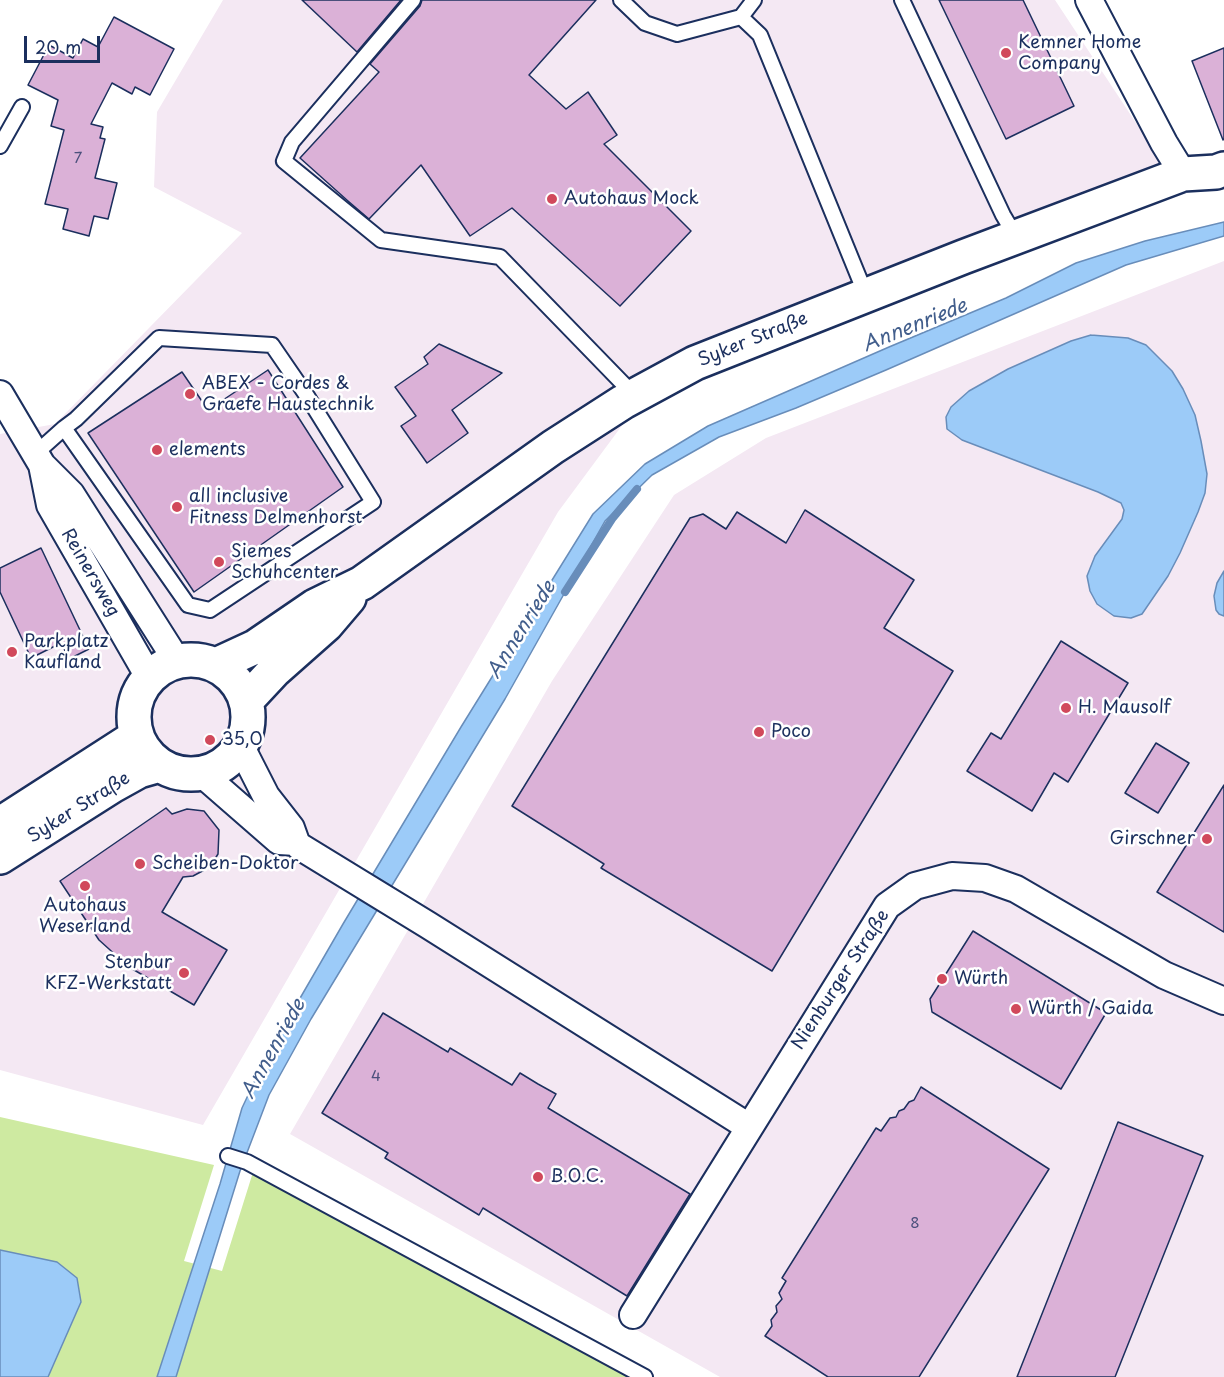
<!DOCTYPE html>
<meta charset="utf-8">
<style>
body{margin:0}
#map{position:relative;width:1224px;height:1377px;overflow:hidden;background:#fff;font-family:"Playpen Sans",sans-serif}
canvas{display:block}
.scale{position:absolute;left:24px;top:36px;width:76px;height:27px;box-sizing:border-box;border:3px solid #1b2f5e;border-top:0;padding-left:8px;font-size:18px;line-height:21px;white-space:nowrap;color:#1b2f5e;-webkit-text-stroke:4px #fff;paint-order:stroke}
</style>
<div id="map">
<canvas width="1224" height="1377"></canvas>
<div class="scale">20 m</div>
</div>
<script>
const context = document.querySelector('canvas').getContext('2d');
context.lineJoin = 'round';
function fill(path, color) { context.fillStyle = color; context.fill(path, 'evenodd'); }
const shape = rows => new Path2D(rows.map(r => 'M' + r).join(''));
function strokePath(path, color, width, dash) { context.strokeStyle = color; context.lineWidth = width; context.lineCap = dash ? 'butt' : 'round'; context.setLineDash(dash || []); context.stroke(path); }
function label(font, color, halo, rows, align = 'center') {
  context.font = font + ' "Playpen Sans",sans-serif'; context.lineWidth = 5; context.setLineDash([]); context.textBaseline = 'middle'; context.strokeStyle = halo; context.fillStyle = color; for (const [text, x, y, turn = 0] of rows) {
    context.save(); context.translate(x, y); context.rotate((+turn || 0) * Math.PI / 180); context.textAlign = isNaN(turn) ? turn : align; if (halo) context.strokeText(text, 0, 0); context.fillText(text, 0, 0); context.restore();
  }
}
fill(shape([
 [223,0,1055,0,1165,167,669,362,558,512,203,1125,0,1070,0,434,55,424,242,233,154,187,157,112],
 [1224,261,1224,1377,720,1377,290,1134,552,681,674,495,766,438]
]), '#f4e8f3');
fill(shape([
 [0,1117,214,1165,184,1261,222,1271,254,1169,637,1377,48,1377,81,1302,57,1262,0,1250]
]), '#ceeaa1');
const water = shape([
 [1224,222,1224,236,1126,265,886,370,796,408,719,437,652,475,605,521,505,699,311,1019,269,1095,240,1171,176,1377,157,1377,220,1184,242,1108,266,1057,343,924,461,727,593,514,645,464,708,426,889,347,1006,298,1076,263,1145,241,1224,222],
 [1091,335,1128,338,1146,345,1172,371,1183,389,1195,415,1201,441,1207,474,1205,493,1198,512,1180,553,1168,576,1142,614,1131,618,1114,616,1097,604,1090,591,1087,576,1095,556,1122,519,1124,510,1121,503,1098,492,962,440,947,429,946,417,951,407,969,391,1008,369,1071,341,1091,335],
 [1224,571,1224,616,1219,614,1216,610,1214,596,1217,583,1224,571],
 [0,1250,57,1262,77,1278,81,1302,48,1377,0,1377,0,1250]
]);
fill(water, '#9ccbf8');
strokePath(water, '#688dba', 1.5);
strokePath(shape([
 [565,592,612,519,637,489]
]), '#688dba', 8);
const building = shape([
 [302,0,401,0,357,52,302,0],
 [422,0,596,0,529,75,566,109,588,92,617,135,604,144,691,231,620,306,512,208,470,236,421,165,369,219,348,201,300,158,379,72,370,64,420,6,422,0],
 [939,0,1023,0,1074,106,1006,139,939,0],
 [114,17,174,49,150,95,135,87,132,94,112,83,91,124,103,127,100,138,105,139,95,178,117,183,108,219,94,216,89,236,63,229,68,209,45,204,64,130,51,126,58,100,28,85,49,45,73,58,83,39,98,47,114,17],
 [1224,48,1224,139,1223,140,1192,61,1224,48],
 [439,344,502,373,452,410,468,433,427,463,401,426,416,416,395,387,428,364,424,357,439,344],
 [268,370,343,487,194,592,88,433,182,372,208,410,268,370],
 [805,510,914,580,884,628,953,671,772,971,601,868,604,864,512,806,690,518,703,514,726,529,737,512,786,543,805,510],
 [41,548,89,649,69,659,61,643,31,658,0,592,0,568,41,548],
 [1061,641,1128,683,1068,782,1054,773,1032,811,967,771,991,733,1001,739,1061,641],
 [1156,743,1189,763,1158,813,1125,793,1156,743],
 [1224,785,1224,932,1157,892,1224,785],
 [166,808,172,814,187,809,204,811,219,830,218,854,210,867,193,876,183,877,162,912,227,950,194,1005,129,967,99,940,60,881,166,808],
 [973,931,1106,1013,1061,1089,932,1012,930,999,973,931],
 [383,1013,448,1052,450,1048,512,1085,520,1073,538,1084,556,1094,548,1108,690,1194,627,1296,483,1208,479,1215,385,1158,388,1153,322,1113,383,1013],
 [921,1087,1049,1169,919,1377,828,1377,765,1336,772,1326,771,1320,777,1312,776,1306,782,1299,779,1293,786,1281,782,1278,876,1128,881,1131,890,1118,896,1117,899,1111,904,1109,909,1102,914,1100,921,1087],
 [1118,1122,1203,1156,1115,1377,1017,1377,1118,1122]
]);
fill(building, '#dbb1d7');
strokePath(building, '#1b2f5e', 1.5);
const lane = shape([
 [413,0,292,142,284,161,381,240,500,257,635,396],
 [621,0,645,23,677,34,741,17,760,35,866,295],
 [902,0,1003,215,1016,237],
 [741,17,754,0],
 [0,146,22,107],
 [35,454,64,428,188,605,210,610,373,502,307,396,272,345,159,338,76,419,64,428],
 [228,1156,247,1162,645,1377]
]);
const street = shape([
 [1089,0,1164,143,1183,174],
 [0,394,42,465,71,494,177,661],
 [42,465,50,505,149,677],
 [240,745,266,796,291,828,296,842,299,846,428,925,749,1127],
 [201,773,279,841,296,842],
 [633,1315,887,906,915,886,952,876,985,878,1016,889,1164,975,1224,1001]
]);
const secondary = shape([
 '134 717a57 57 0 1 1 114 0a57 57 0 1 1-114 0Z',
 [216,665,255,647,315,606,362,583,553,447,623,402,695,363,963,257,1183,174,1216,172,1224,169],
 [246,701,274,671,326,625,349,598],
 [0,824,137,736],
 [0,857,112,786,139,771,160,765]
]);
strokePath(lane, '#1b2f5e', 18);
strokePath(street, '#1b2f5e', 30);
strokePath(secondary, '#1b2f5e', 38);
strokePath(lane, '#fff', 14);
strokePath(street, '#fff', 26);
strokePath(secondary, '#fff', 33);
for (const [x, y, r, color] of [
 [1006,53,6,"#d1495b"],
 [552,199,6,"#d1495b"],
 [190,394,6,"#d1495b"],
 [157,450,6,"#d1495b"],
 [177,507,6,"#d1495b"],
 [219,562,6,"#d1495b"],
 [12,652,6,"#d1495b"],
 [1066,708,6,"#d1495b"],
 [759,732,6,"#d1495b"],
 [210,740,6,"#d1495b"],
 [1207,839,6,"#d1495b"],
 [140,864,6,"#d1495b"],
 [85,886,6,"#d1495b"],
 [184,973,6,"#d1495b"],
 [942,979,6,"#d1495b"],
 [1016,1009,6,"#d1495b"],
 [538,1177,6,"#d1495b"]
]) { const dot = new Path2D(); dot.arc(x, y, r, 0, 2 * Math.PI); context.fillStyle = color; context.fill(dot); strokePath(dot, '#fff', 2); }
label('15px', '#4b507c', null, [
 ["7",78,159],
 ["4",376,1077],
 ["8",915,1224]
]);
label('18px', '#1b2f5e', '#fff', [
 ["Kemner Home",1018,43],
 ["Company",1018,64],
 ["Autohaus Mock",564,199],
 ["ABEX - Cordes &",202,384],
 ["Graefe Haustechnik",202,405],
 ["elements",169,450],
 ["all inclusive",189,497],
 ["Fitness Delmenhorst",189,518],
 ["Siemes",231,552],
 ["Schuhcenter",231,573],
 ["Parkplatz",24,642],
 ["Kaufland",24,663],
 ["H. Mausolf",1078,708],
 ["Poco",771,732],
 ["35,0",222,740],
 ["Girschner",1195,839,"right"],
 ["Scheiben-Doktor",152,864],
 ["Autohaus",85,906,"center"],
 ["Weserland",85,927,"center"],
 ["Stenbur",172,963,"right"],
 ["KFZ-Werkstatt",172,984,"right"],
 ["Würth",954,979],
 ["Würth / Gaida",1028,1009],
 ["B.O.C.",550,1177]
], 'left');
label('18px', '#1b2f5e', '#fff', [
 ["Syker Straße",753,340,-22],
 ["Reinersweg",90,573,60],
 ["Syker Straße",79,808,-32],
 ["Nienburger Straße",841,980,-57]
]);
label('italic 20px', '#425e8c', '#fff', [
 ["Annenriede",915,326,-22],
 ["Annenriede",522,630,-58],
 ["Annenriede",274,1049,-61]
]);
</script>
